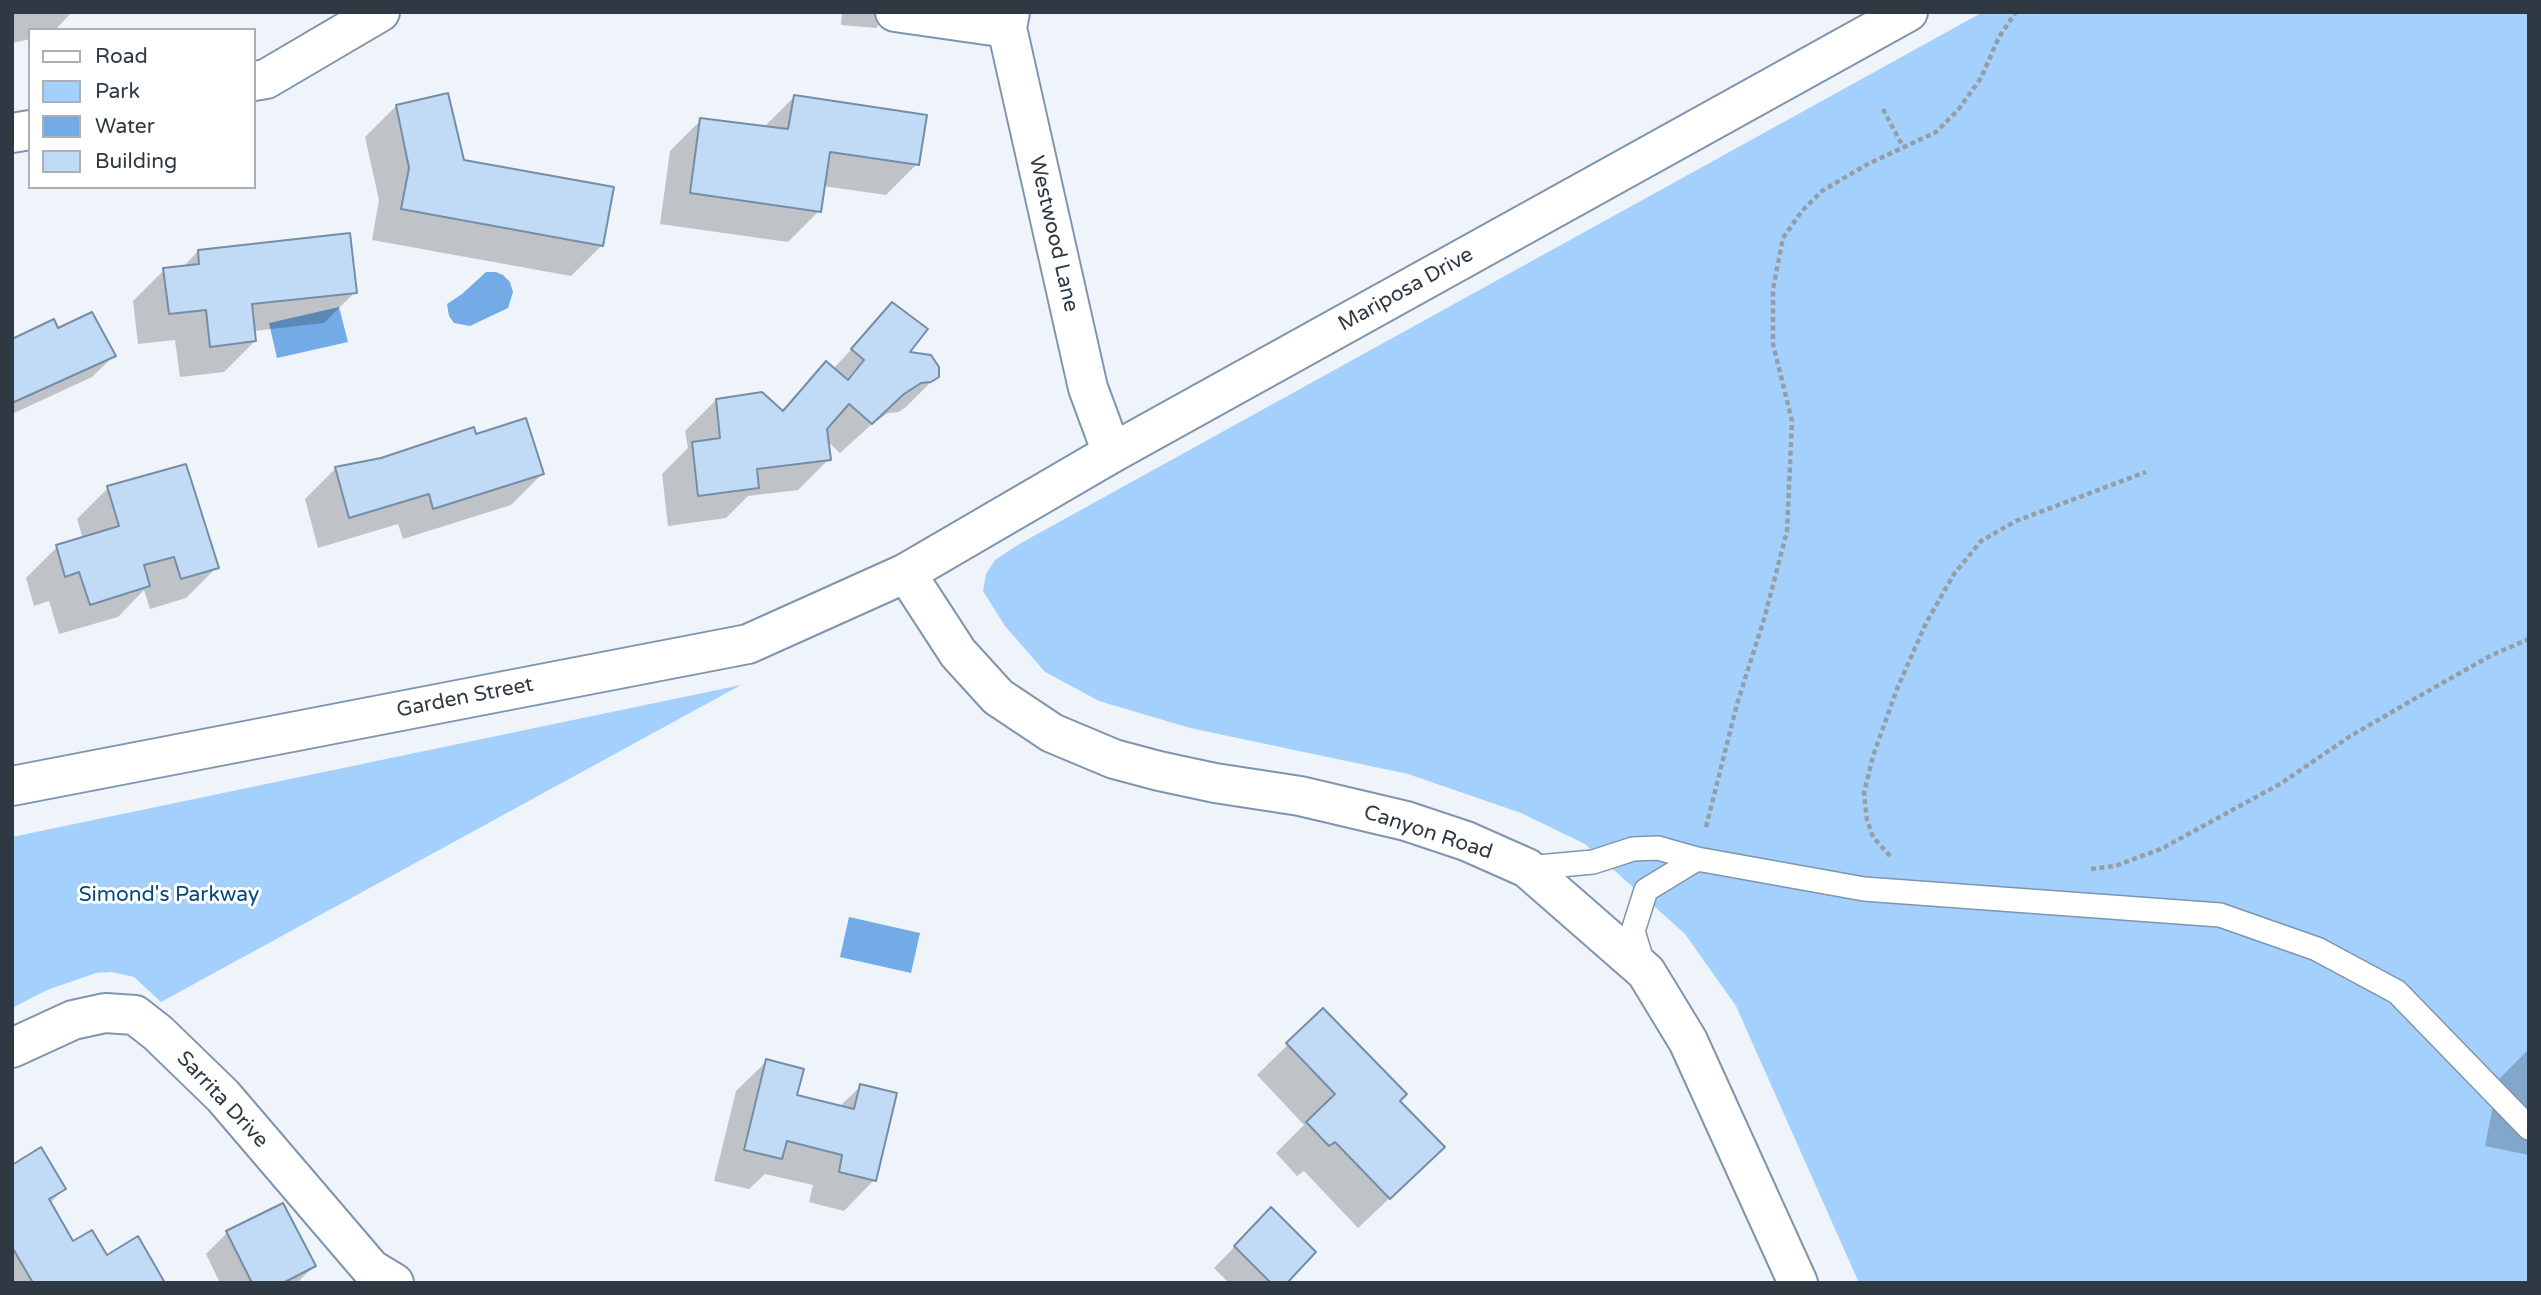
<!DOCTYPE html>
<style>
body{margin:0}
#map{position:relative;width:2541px;height:1295px;overflow:hidden;background:#eff4fa;font-family:"Varela Round",sans-serif}
canvas{display:block}
.frame{position:absolute;inset:0;border:14px solid #2e3943;pointer-events:none}
.legend{position:absolute;left:28px;top:28px;width:228px;height:161px;box-sizing:border-box;background:#fff;border:2px solid #abb0b4;margin:0;padding:9px 12px;list-style:none;font-size:21px;color:#2e3943}
.legend li{display:flex;align-items:center;gap:14px;height:35px}
.legend b{width:35px;border:2px solid #abb0b4}
</style>
<div id="map">
<canvas width="2541" height="1295"></canvas>
<div class="frame"></div>
<ul class="legend">
<li><b style="height:9px;background:#fff"></b>Road</li>
<li><b style="height:19px;background:#a4d0fe"></b>Park</li>
<li><b style="height:19px;background:#72abe5"></b>Water</li>
<li><b style="height:19px;background:#c1daf5"></b>Building</li>
</ul>
</div>
<script>
const context = document.querySelector('canvas').getContext('2d');
context.lineJoin = 'round';
function fill(path, color) { context.fillStyle = color; context.fill(path, 'evenodd'); }
const shape = rows => new Path2D(rows.map(r => 'M' + r).join(''));
function strokePath(path, color, width, dash) { context.strokeStyle = color; context.lineWidth = width; context.lineCap = dash ? 'butt' : 'round'; context.setLineDash(dash || []); context.stroke(path); }
function label(font, color, halo, rows, align = 'center') {
  context.font = font + ' "Varela Round",sans-serif'; context.lineWidth = 6; context.setLineDash([]); context.textBaseline = 'middle'; context.strokeStyle = halo; context.fillStyle = color; for (const [text, x, y, turn = 0] of rows) {
    context.save(); context.translate(x, y); context.rotate((+turn || 0) * Math.PI / 180); context.textAlign = isNaN(turn) ? turn : align; if (halo) context.strokeText(text, 0, 0); context.fillText(text, 0, 0); context.restore();
  }
}
fill(shape([
 [1983,12,2529,12,2529,1283,1859,1283,1736,1006,1685,934,1585,844,1521,813,1408,774,1190,728,1099,701,1045,672,1005,626,983,591,986,574,995,560,1021,543],
 [741,685,161,1002,134,977,112,972,96,973,47,990,12,1008,12,837]
]), '#a4d0fe');
fill(shape([
 [486,272,496,272,503,275,510,282,513,292,508,308,470,326,454,323,449,316,447,304,462,294],
 [339,307,348,342,277,358,269,323],
 [849,917,920,933,911,973,840,957]
]), '#72abe5');
fill(shape([
 [12,12,72,12,55,30,30,30,30,39,12,43],
 [842,12,891,12,876,28,841,25],
 [794,97,917,164,886,195,823,186,819,211,788,242,660,224,670,151,701,120,763,128],
 [396,106,463,161,602,245,571,276,372,240,379,200,365,137],
 [198,251,355,292,324,323,253,331,255,341,224,372,180,377,175,340,138,344,133,301,164,270,182,268],
 [893,305,907,353,937,376,906,407,899,412,888,413,871,425,840,453,827,441,829,459,798,490,748,496,726,518,668,526,662,474,688,448,685,431,716,400,781,411,826,363,833,369],
 [58,330,114,356,92,377,12,414,12,341],
 [474,436,542,474,511,505,403,539,398,524,318,548,305,499,336,468],
 [108,488,217,567,186,598,150,609,144,590,118,617,59,634,49,601,34,606,26,578,57,547,83,539,77,519],
 [1323,1010,1398,1101,1411,1178,1358,1228,1304,1171,1297,1176,1276,1153,1304,1125,1257,1075],
 [2529,1049,2529,1155,2485,1146,2498,1080],
 [767,1061,795,1096,839,1107,861,1086,874,1180,844,1211,809,1202,813,1185,765,1174,749,1189,714,1181,736,1091],
 [12,1167,64,1189,49,1204,73,1243,163,1283,12,1283],
 [283,1205,314,1266,297,1283,220,1283,206,1254,227,1233],
 [1250,1231,1284,1283,1229,1283,1214,1268]
]), '#0003');
const building = shape([
 [448,93,464,160,614,187,603,246,401,209,409,168,396,105,448,93],
 [794,95,927,115,919,165,830,152,821,212,690,193,700,118,788,129,794,95],
 [350,233,357,293,252,304,256,341,210,347,206,310,169,314,163,268,199,264,198,250,350,233],
 [892,302,928,329,910,352,931,355,939,367,939,377,931,382,921,383,904,394,872,424,849,404,827,429,831,460,757,469,759,488,698,496,692,442,720,438,716,399,762,392,783,411,826,361,848,380,864,360,851,349,892,302],
 [92,312,116,356,12,403,12,339,54,319,58,328,92,312],
 [526,418,544,474,433,509,429,494,349,518,335,467,381,458,474,427,476,434,526,418],
 [186,464,219,568,181,579,174,557,144,565,150,586,90,605,79,572,65,577,56,545,119,526,107,486,186,464],
 [1323,1008,1407,1094,1400,1101,1445,1147,1390,1199,1335,1142,1329,1146,1306,1122,1335,1094,1286,1043,1323,1008],
 [766,1059,804,1069,797,1095,854,1109,860,1084,897,1093,876,1181,839,1172,842,1155,787,1141,782,1159,744,1150,766,1059],
 [41,1147,66,1189,49,1199,73,1241,92,1230,107,1255,138,1236,165,1283,33,1283,12,1247,12,1165,41,1147],
 [283,1203,316,1266,283,1283,252,1283,226,1231,283,1203],
 [1271,1207,1316,1252,1287,1283,1271,1283,1234,1246,1271,1207]
]);
fill(building, '#c1daf5');
strokePath(building, '#768da6', 2);
const service = shape([
 [1527,868,1593,862,1633,849,1658,848,1697,859,1864,889,2220,915,2317,949,2397,992,2529,1128],
 [1644,967,1633,931,1646,890,1697,859]
]);
const minor = shape([
 [895,12,1007,28],
 [1010,12,1007,28,1088,388,1112,453],
 [254,81,266,79,380,12],
 [12,133,30,130],
 [906,573,958,653,998,697,1052,733,1114,759,1159,771,1215,783,1300,796,1406,821,1466,841,1527,868,1646,972,1688,1041,1798,1283],
 [12,1048,73,1020,105,1013,135,1015,158,1033,223,1096,371,1269,394,1283]
]);
const tertiary = shape([
 [12,786,748,644,906,573,1112,453,1908,12]
]);
strokePath(service, '#7d95ae', 26);
strokePath(minor, '#7d95ae', 42);
strokePath(tertiary, '#7d95ae', 42);
strokePath(shape([
 [1883,109,1903,147],
 [1706,827,1737,704,1765,616,1787,531,1792,421,1773,344,1773,289,1783,238,1802,211,1822,191,1866,165,1936,132,1958,110,1981,78,1999,37,2016,12],
 [1890,856,1873,837,1867,820,1864,793,1873,756,1897,689,1926,623,1954,574,1981,541,2016,521,2146,472],
 [2091,869,2115,866,2161,849,2280,784,2349,737,2421,695,2492,655,2529,639]
]), '#959da5', 4.5, [5, 3.5]);
strokePath(service, '#fff', 23);
strokePath(minor, '#fff', 38);
strokePath(tertiary, '#fff', 38);
label('21px', '#2e3943', '#fff', [
 ["Westwood Lane",1053,234,77],
 ["Mariposa Drive",1406,290,-29],
 ["Garden Street",465,698,-11],
 ["Canyon Road",1428,833,18],
 ["Sarrita Drive",222,1100,47]
]);
label('21px', '#06487d', '#fff', [
 ["Simond's Parkway",169,895]
]);
</script>
